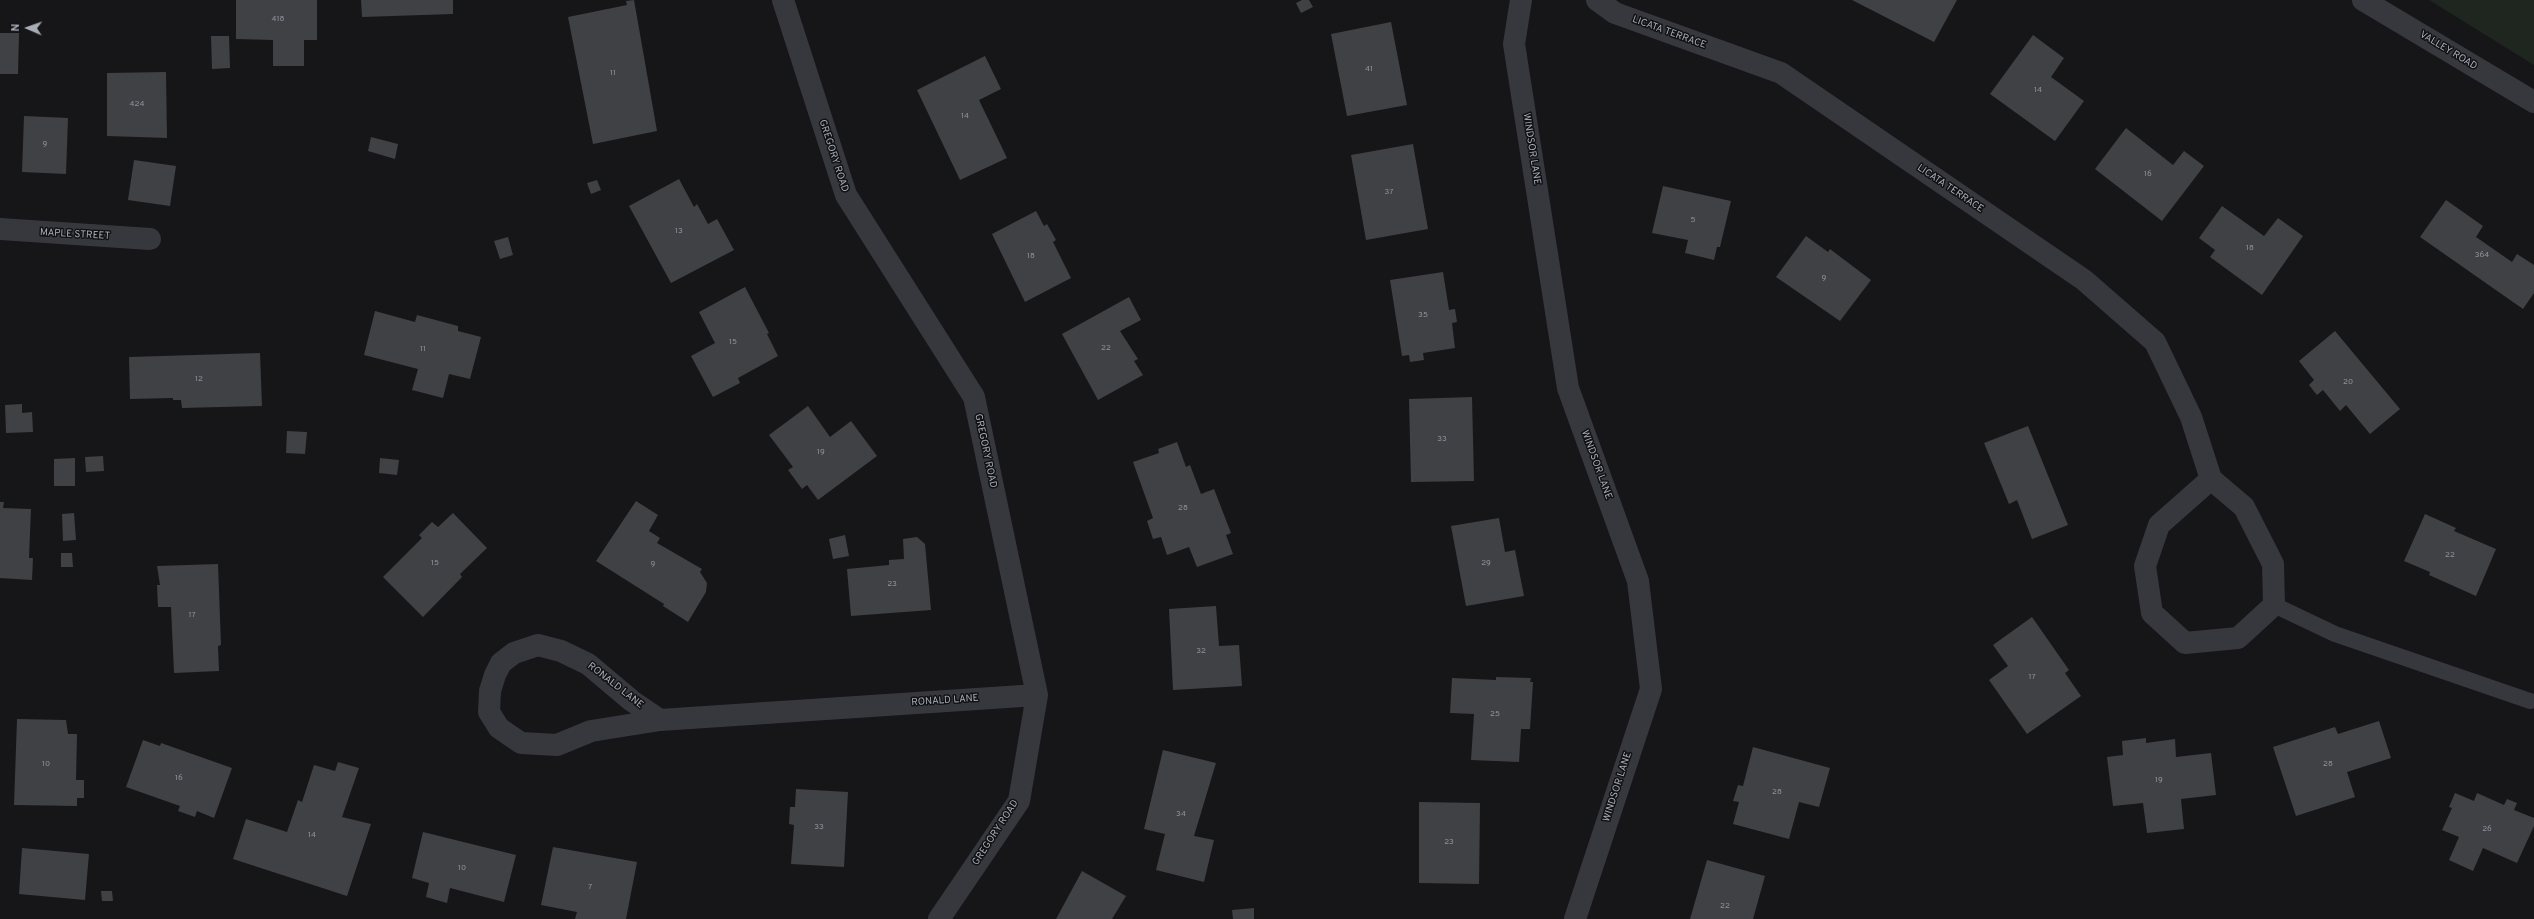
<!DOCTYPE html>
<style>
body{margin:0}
#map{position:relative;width:2534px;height:919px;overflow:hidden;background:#161618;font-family:Overpass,sans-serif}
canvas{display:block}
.north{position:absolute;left:8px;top:8px;width:40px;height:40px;-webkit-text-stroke:3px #111113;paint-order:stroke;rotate:272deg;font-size:11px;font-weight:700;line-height:16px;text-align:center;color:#a8adb8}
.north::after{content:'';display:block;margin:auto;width:14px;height:18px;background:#a8adb8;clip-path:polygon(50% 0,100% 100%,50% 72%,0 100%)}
</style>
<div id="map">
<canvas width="2534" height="919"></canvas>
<div class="north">N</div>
</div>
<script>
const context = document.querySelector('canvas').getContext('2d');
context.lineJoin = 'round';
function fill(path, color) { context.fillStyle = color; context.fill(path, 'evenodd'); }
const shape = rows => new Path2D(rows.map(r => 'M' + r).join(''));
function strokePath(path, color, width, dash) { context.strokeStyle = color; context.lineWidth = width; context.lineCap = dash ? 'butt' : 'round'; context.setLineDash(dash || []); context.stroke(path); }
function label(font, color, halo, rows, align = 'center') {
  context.font = font + ' Overpass,sans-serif'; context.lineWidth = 3; context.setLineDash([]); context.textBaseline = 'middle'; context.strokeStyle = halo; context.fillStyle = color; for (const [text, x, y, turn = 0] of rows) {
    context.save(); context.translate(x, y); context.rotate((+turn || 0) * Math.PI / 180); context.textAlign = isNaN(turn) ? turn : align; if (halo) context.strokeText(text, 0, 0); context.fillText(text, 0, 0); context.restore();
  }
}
fill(shape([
 [2429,0,2534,0,2534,65]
]), '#1e261f');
fill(shape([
 [236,0,317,0,317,40,304,40,304,66,273,66,273,40,236,39],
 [361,0,453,0,453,14,362,17],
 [634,0,657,131,593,144,568,17,627,5,626,1],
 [1302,0,1309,0,1313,7,1301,13,1296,3],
 [1852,0,1957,0,1934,42],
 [1391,22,1407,105,1347,116,1331,34],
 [0,33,19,33,18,74,0,74],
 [2033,35,2064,58,2051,77,2084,101,2055,141,1990,94],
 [211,36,229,36,230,68,212,69],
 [985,56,1001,89,979,100,1007,158,960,180,917,90],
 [166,72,167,138,107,136,107,73],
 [24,116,68,118,66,174,22,172],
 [2126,128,2173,165,2184,151,2204,166,2162,221,2095,169],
 [371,137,398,144,395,159,368,151],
 [1413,144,1428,229,1366,240,1351,155],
 [134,160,176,166,170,206,128,200],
 [679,179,694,207,697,204,708,224,717,219,734,250,671,283,629,206],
 [597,180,601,190,591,194,587,183],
 [1663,186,1731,201,1720,247,1717,247,1714,260,1685,253,1688,240,1652,233],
 [2446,200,2483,226,2476,237,2512,262,2517,254,2534,265,2534,293,2523,309,2420,237],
 [2222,206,2264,236,2278,218,2303,236,2262,295,2210,257,2215,250,2199,238],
 [1036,211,1044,226,1047,224,1056,240,1053,242,1071,278,1025,302,992,234],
 [1806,236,1828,252,1830,249,1871,280,1840,321,1776,277],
 [508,237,513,255,500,259,494,241],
 [1443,272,1449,310,1455,309,1457,322,1452,323,1455,348,1423,353,1424,360,1410,362,1409,355,1402,356,1390,280],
 [745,287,769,333,767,334,778,356,738,378,740,383,713,397,691,356,715,343,699,312],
 [1129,297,1141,320,1120,331,1138,359,1134,361,1143,375,1098,400,1062,334],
 [375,311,415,322,417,315,458,326,458,331,481,337,470,379,449,374,443,398,412,390,418,369,364,355],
 [2335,331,2400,409,2370,434,2346,405,2340,411,2323,390,2317,395,2309,385,2314,380,2299,361],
 [260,353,262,406,182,408,181,400,173,400,173,398,130,399,129,357],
 [1472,397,1474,481,1411,482,1409,399],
 [22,404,22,413,32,412,33,432,6,433,5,405],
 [808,406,830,437,851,421,877,456,818,500,807,485,802,489,788,470,793,467,769,435],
 [2028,426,2068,525,2032,539,2017,500,2009,504,1984,443],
 [287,431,307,432,305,454,286,453],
 [1177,442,1186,467,1190,465,1201,494,1214,489,1231,533,1226,535,1233,554,1197,567,1189,547,1167,555,1161,537,1153,539,1147,521,1153,518,1133,462,1159,453,1158,449],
 [103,456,104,471,86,472,85,457],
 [75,458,75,486,54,486,54,459],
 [380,458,399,460,397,475,379,473],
 [636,501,658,515,649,531,660,538,657,543,702,569,700,572,707,583,706,592,688,622,663,606,664,604,596,561],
 [0,502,4,502,3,508,31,509,29,558,33,558,32,580,0,578],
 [74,513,76,540,63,541,62,514],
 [453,513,487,548,460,574,462,577,423,617,383,577,422,538,419,535,432,522,438,527],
 [2425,514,2456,528,2454,531,2496,549,2476,596,2429,575,2430,572,2404,561],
 [1499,518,1505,552,1515,550,1524,596,1466,606,1451,526],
 [845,535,849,556,833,559,829,539],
 [917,537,925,544,931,610,851,616,847,569,889,565,889,560,904,559,903,539],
 [61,553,72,553,73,567,61,567],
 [218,564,221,645,218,646,219,671,174,673,171,607,158,607,157,585,160,585,157,566],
 [1216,606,1219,646,1239,645,1242,686,1173,690,1169,609],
 [2032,617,2069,670,2065,673,2081,696,2027,734,1989,680,2008,666,1993,645],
 [1496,677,1531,678,1530,682,1533,682,1530,729,1521,729,1519,762,1471,760,1474,714,1450,713,1452,678,1496,680],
 [17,719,66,720,68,734,77,734,76,780,84,780,84,798,77,798,77,806,14,805],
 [2379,721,2391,758,2347,772,2355,797,2296,816,2273,747,2335,727,2338,734],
 [2146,738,2146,743,2175,739,2176,757,2211,753,2216,795,2181,799,2184,829,2147,833,2143,803,2113,806,2107,757,2123,755,2122,741],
 [143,740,160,746,161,743,232,768,214,818,197,811,195,817,178,811,180,806,126,787],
 [1753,747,1830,768,1819,807,1799,802,1789,839,1733,824,1739,802,1733,801,1738,785,1743,786],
 [1163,750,1216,763,1194,836,1214,840,1204,882,1156,870,1165,834,1144,829],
 [338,762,359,768,342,817,371,824,347,896,233,859,246,819,287,832,298,800,302,802,314,765,335,771],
 [796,789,848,792,844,867,791,864,794,825,789,824,790,807,795,807],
 [2455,793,2474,801,2477,793,2504,805,2507,799,2517,803,2514,810,2534,818,2534,826,2517,863,2483,848,2473,871,2449,860,2459,837,2442,830,2452,808,2449,807],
 [1419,802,1480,803,1479,884,1419,883],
 [423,832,516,855,504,902,450,888,447,903,426,897,429,883,412,878],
 [553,847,637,862,626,919,575,919,577,912,541,905],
 [22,848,89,854,85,900,19,894],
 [1707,860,1765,876,1753,919,1690,919],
 [1082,871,1126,896,1112,919,1056,919],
 [101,891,112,891,113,901,102,901],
 [1254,908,1254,919,1233,919,1232,910]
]), '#404145');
strokePath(shape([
 [2274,605,2335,634,2530,701]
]), '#37383d', 16);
strokePath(shape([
 [783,0,846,195,974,397,1037,695,1019,801,939,919],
 [1521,0,1514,44,1568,388,1638,581,1651,689,1575,919],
 [1597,0,1615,13,1781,73,2084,280,2155,342,2191,417,2211,479,2244,507,2273,564,2274,605,2238,638,2185,643,2152,613,2145,566,2159,525,2211,479],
 [0,229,150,239],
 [660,720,632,701,588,664,561,651,538,645,514,653,501,663,495,675,490,691,489,712,499,728,521,743,557,745,591,731,660,720,1037,695]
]), '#37383d', 22);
strokePath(shape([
 [2363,0,2534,102]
]), '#37383d', 22);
label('8px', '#8e929b', null, [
 ["418",278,19],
 ["41",1369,69],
 ["11",613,73],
 ["14",2038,90],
 ["424",137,104],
 ["14",965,116],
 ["9",45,144],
 ["16",2148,174],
 ["37",1389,192],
 ["5",1693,220],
 ["13",679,231],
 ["18",2250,248],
 ["364",2482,255],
 ["18",1031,256],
 ["9",1824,278],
 ["35",1423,315],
 ["15",733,342],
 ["22",1106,348],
 ["11",423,349],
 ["12",199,379],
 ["20",2348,382],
 ["33",1442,439],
 ["19",821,452],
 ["28",1183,508],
 ["22",2450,555],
 ["15",435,563],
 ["29",1486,563],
 ["9",653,564],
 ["23",892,584],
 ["17",192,615],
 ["32",1201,651],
 ["17",2032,677],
 ["25",1495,714],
 ["10",46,764],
 ["28",2328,764],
 ["16",179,778],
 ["19",2159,780],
 ["28",1777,792],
 ["34",1181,814],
 ["33",819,827],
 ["26",2487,829],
 ["14",312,835],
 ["23",1449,842],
 ["10",462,868],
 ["7",590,887],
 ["22",1725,906]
]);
label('10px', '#a8adb8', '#111113', [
 ["LICATA TERRACE",1669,33,20],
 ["VALLEY ROAD",2448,51,31],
 ["WINDSOR LANE",1531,149,81],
 ["GREGORY ROAD",833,156,72],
 ["LICATA TERRACE",1950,189,34],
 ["MAPLE STREET",75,235,3],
 ["GREGORY ROAD",985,451,78],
 ["WINDSOR LANE",1596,465,70],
 ["RONALD LANE",615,686,38],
 ["RONALD LANE",945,701,-4],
 ["WINDSOR LANE",1618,787,-72],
 ["GREGORY ROAD",996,833,-57]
]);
</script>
